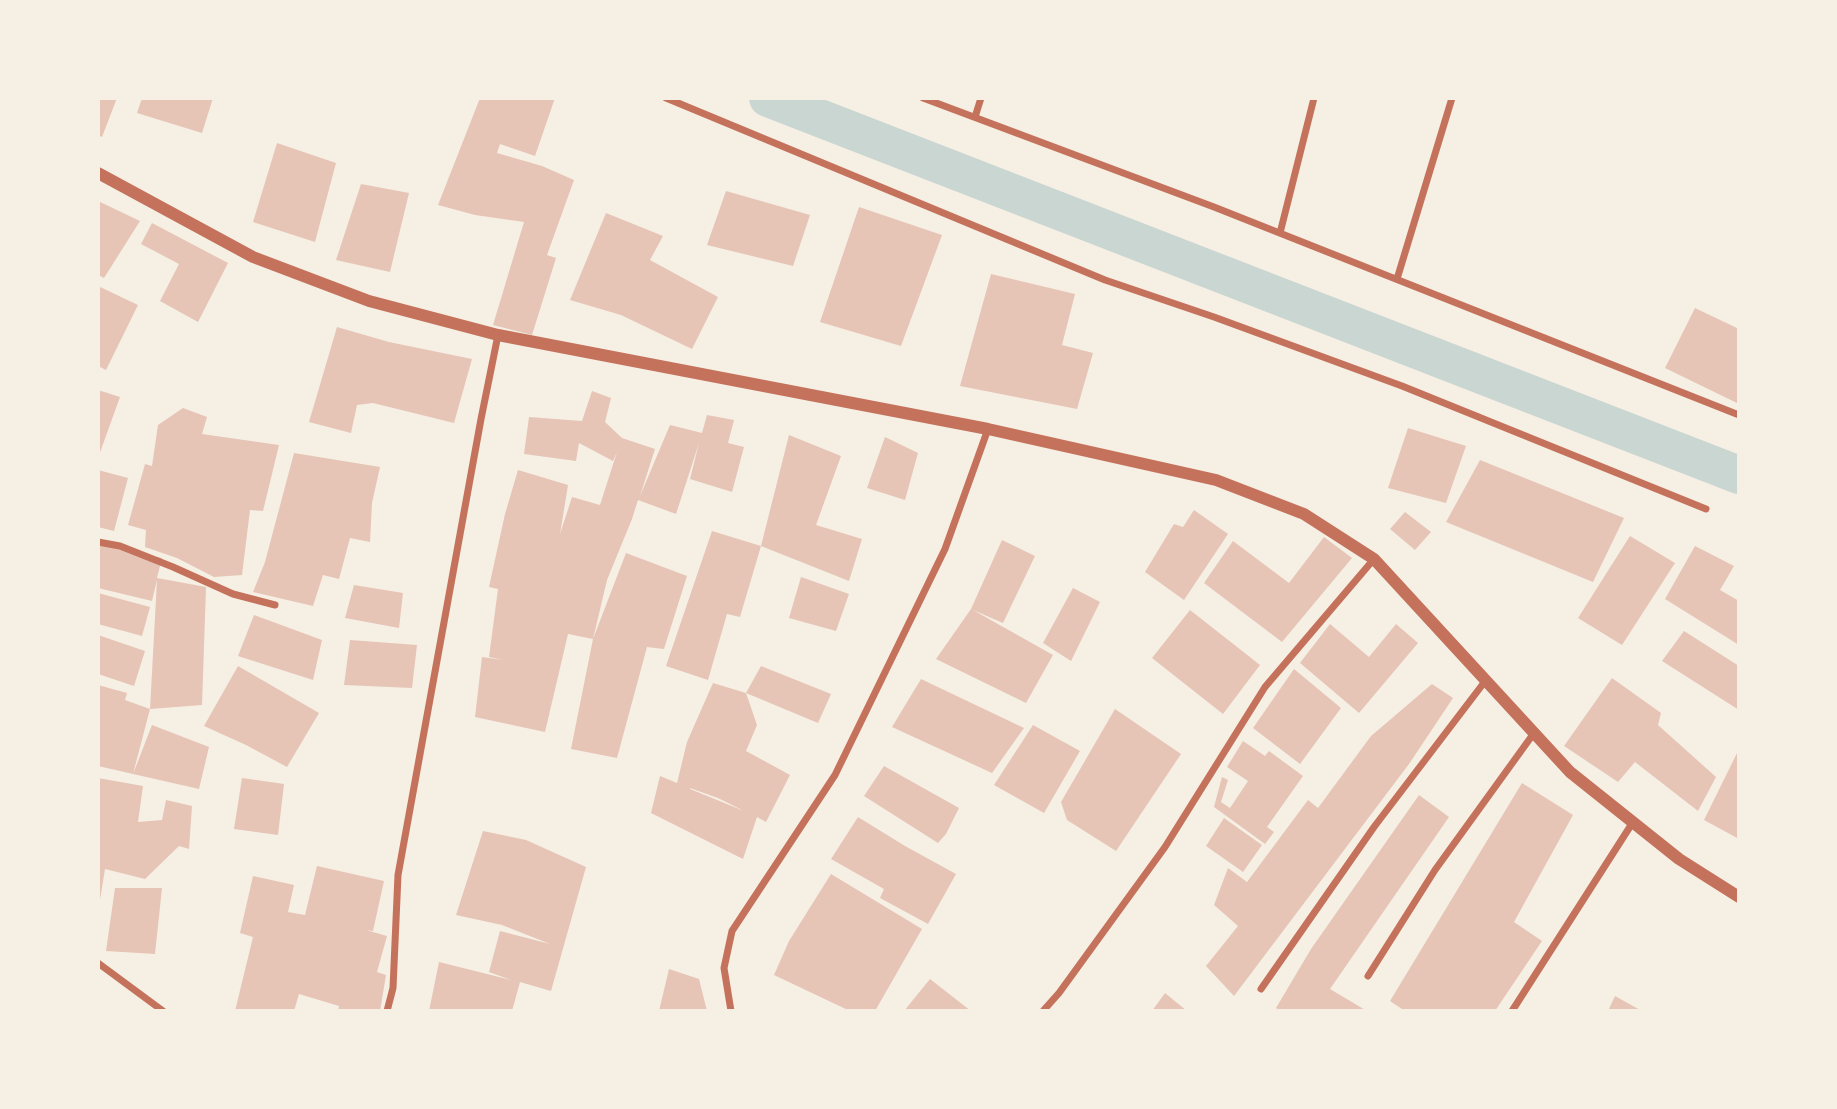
<!DOCTYPE html>
<style>
body{margin:0}
#map{position:relative;width:1837px;height:1109px;overflow:hidden;background:#f6efe4;font-family:"Source Sans 3",sans-serif}
canvas{display:block}
.frame{position:absolute;inset:0;border:100px solid #f6efe4;pointer-events:none}
</style>
<div id="map">
<canvas width="1837" height="1109"></canvas>
<div class="frame"></div>
</div>
<script>
const context = document.querySelector('canvas').getContext('2d');
context.lineJoin = 'round';
const shape = rows => new Path2D(rows.map(r => 'M' + r).join(''));
function strokePath(path, color, width, dash) { context.strokeStyle = color; context.lineWidth = width; context.lineCap = dash ? 'butt' : 'round'; context.setLineDash(dash || []); context.stroke(path); }
function fill(path, color) { context.fillStyle = color; context.fill(path, 'evenodd'); }
strokePath(shape([
 [768,98,1739,475]
]), '#c9d6d2', 38);
fill(shape([
 [98,98,117,98,102,137,98,135],
 [142,98,213,98,202,133,137,113],
 [480,98,555,98,535,156,500,144,497,153,542,166,574,180,547,255,556,258,532,335,493,325,524,222,475,215,438,205],
 [277,143,336,163,315,242,253,222],
 [361,184,409,193,390,272,336,260],
 [726,191,810,215,793,266,707,245],
 [98,201,140,221,104,278,98,275],
 [859,207,942,235,901,346,820,322],
 [606,213,663,236,650,260,718,297,692,349,621,315,570,300],
 [152,223,228,263,198,322,160,301,179,264,141,244],
 [991,274,1075,294,1062,345,1093,353,1077,409,960,386],
 [98,286,138,305,106,370,98,366],
 [1695,308,1739,329,1739,404,1665,368],
 [337,327,389,342,472,359,454,423,373,403,357,405,351,433,309,422],
 [98,390,120,397,98,458],
 [592,391,611,398,605,422,622,438,655,449,640,496,670,425,702,433,707,415,734,420,728,443,744,447,732,492,690,479,699,443,676,514,638,500,632,519,607,580,593,639,568,634,545,732,475,717,482,657,503,660,489,657,498,589,489,587,505,514,518,470,568,485,560,534,572,497,600,505,617,452,613,461,579,443,576,461,524,454,529,417,582,421],
 [183,408,207,417,202,434,279,445,263,511,250,510,242,575,214,577,177,558,145,547,146,530,128,525,145,464,152,466,158,425],
 [1408,428,1466,446,1446,503,1388,488],
 [789,435,841,456,816,525,862,539,849,581,761,546],
 [885,437,918,453,905,500,867,488],
 [294,453,380,467,372,503,370,542,350,538,339,579,323,575,313,606,253,592,265,562],
 [1480,460,1624,518,1593,582,1446,522],
 [98,470,128,478,114,531,98,527],
 [1194,510,1228,534,1184,600,1145,572,1174,524,1183,527],
 [1405,512,1431,532,1415,550,1390,529],
 [712,531,761,546,740,617,727,614,708,680,666,666],
 [1630,536,1675,563,1622,645,1578,618],
 [1324,537,1352,558,1282,642,1204,583,1233,541,1289,583],
 [1002,540,1035,556,1003,623,973,610,1053,655,1026,703,936,659,971,609],
 [99,544,162,558,157,578,206,587,202,705,150,709,157,580,152,601,98,588],
 [1695,546,1734,566,1720,590,1739,601,1739,645,1665,599],
 [626,553,687,576,664,649,647,647,617,758,571,749,593,639],
 [801,577,849,594,836,631,789,618],
 [354,585,403,593,399,628,345,618],
 [1073,588,1100,602,1071,661,1043,643],
 [98,593,150,607,142,636,98,624],
 [1190,610,1260,665,1223,714,1152,658],
 [254,615,322,640,313,680,238,656],
 [1330,624,1369,657,1396,624,1418,643,1359,713,1300,663],
 [1684,631,1739,666,1739,710,1662,661],
 [98,635,145,651,134,686,98,674],
 [350,640,417,645,412,688,344,685],
 [238,666,319,713,287,767,246,745,204,726],
 [761,666,831,694,818,723,746,693],
 [1294,669,1341,708,1300,764,1253,728],
 [1612,678,1661,713,1658,725,1716,777,1698,811,1635,762,1618,782,1564,746],
 [921,679,1024,728,992,773,892,727],
 [713,683,746,693,757,725,746,751,790,775,766,822,757,817,743,859,651,813,660,776,677,783,687,742],
 [690,788,718,798,744,811,690,789],
 [1432,684,1453,698,1409,764,1234,996,1206,966,1238,926,1214,905,1228,868,1247,882,1308,800,1318,808,1371,736],
 [98,685,127,693,125,700,150,709,133,774,152,725,209,747,199,789,98,766],
 [1115,709,1181,754,1116,851,1067,820,1061,802],
 [1033,725,1080,751,1044,813,994,785],
 [1243,741,1265,756,1269,751,1303,776,1267,827,1274,832,1265,844,1214,807,1222,777,1228,780,1221,802,1230,808,1248,781,1227,767],
 [1739,749,1739,839,1704,820],
 [884,766,959,808,946,834,938,843,864,796],
 [98,778,143,786,138,822,162,820,166,800,192,806,189,849,179,846,145,879,105,869,99,906,98,905],
 [242,778,284,784,278,835,234,829],
 [1522,783,1573,815,1514,922,1542,941,1495,1011,1405,1011,1390,1001],
 [1419,795,1449,817,1330,989,1367,1011,1281,1011,1276,1008,1311,949],
 [858,817,905,846,956,874,928,924,880,898,884,889,831,859],
 [1224,818,1262,845,1243,872,1206,846],
 [483,831,526,840,586,867,551,991,520,982,512,1011,478,1010,429,1011,439,962,511,980,489,972,500,931,550,944,502,925,456,915],
 [317,866,384,881,373,931,366,930,387,936,377,972,386,975,380,1011,338,1011,339,1006,299,994,294,1011,235,1011,253,937,240,933,253,876,294,885,288,912,305,915],
 [831,874,922,929,875,1011,850,1011,774,975,789,941],
 [115,888,162,888,155,954,106,951],
 [669,969,699,979,707,1011,659,1011],
 [930,979,971,1011,904,1011],
 [1165,993,1187,1011,1152,1011],
 [1615,996,1642,1011,1608,1011]
]), '#e6c5b7');
strokePath(shape([
 [666,98,1105,280,1214,317,1402,386,1706,509],
 [923,98,1214,207,1739,415],
 [975,117,981,98],
 [1280,233,1314,98],
 [1397,279,1452,98],
 [98,542,120,546,173,567,233,594,275,605],
 [98,963,163,1011],
 [1368,976,1435,870,1534,733],
 [1261,989,1374,827,1486,680],
 [387,1011,393,988,398,875,481,419,498,335],
 [731,1011,724,968,732,931,835,775,945,549,988,429],
 [1043,1011,1059,993,1165,847,1265,687,1374,559],
 [1512,1011,1633,822]
]), '#c5725c', 7);
strokePath(shape([
 [98,173,253,257,369,301,498,335,988,429,1216,480,1304,514,1374,559,1570,772,1679,859,1739,897]
]), '#c5725c', 12);
</script>
